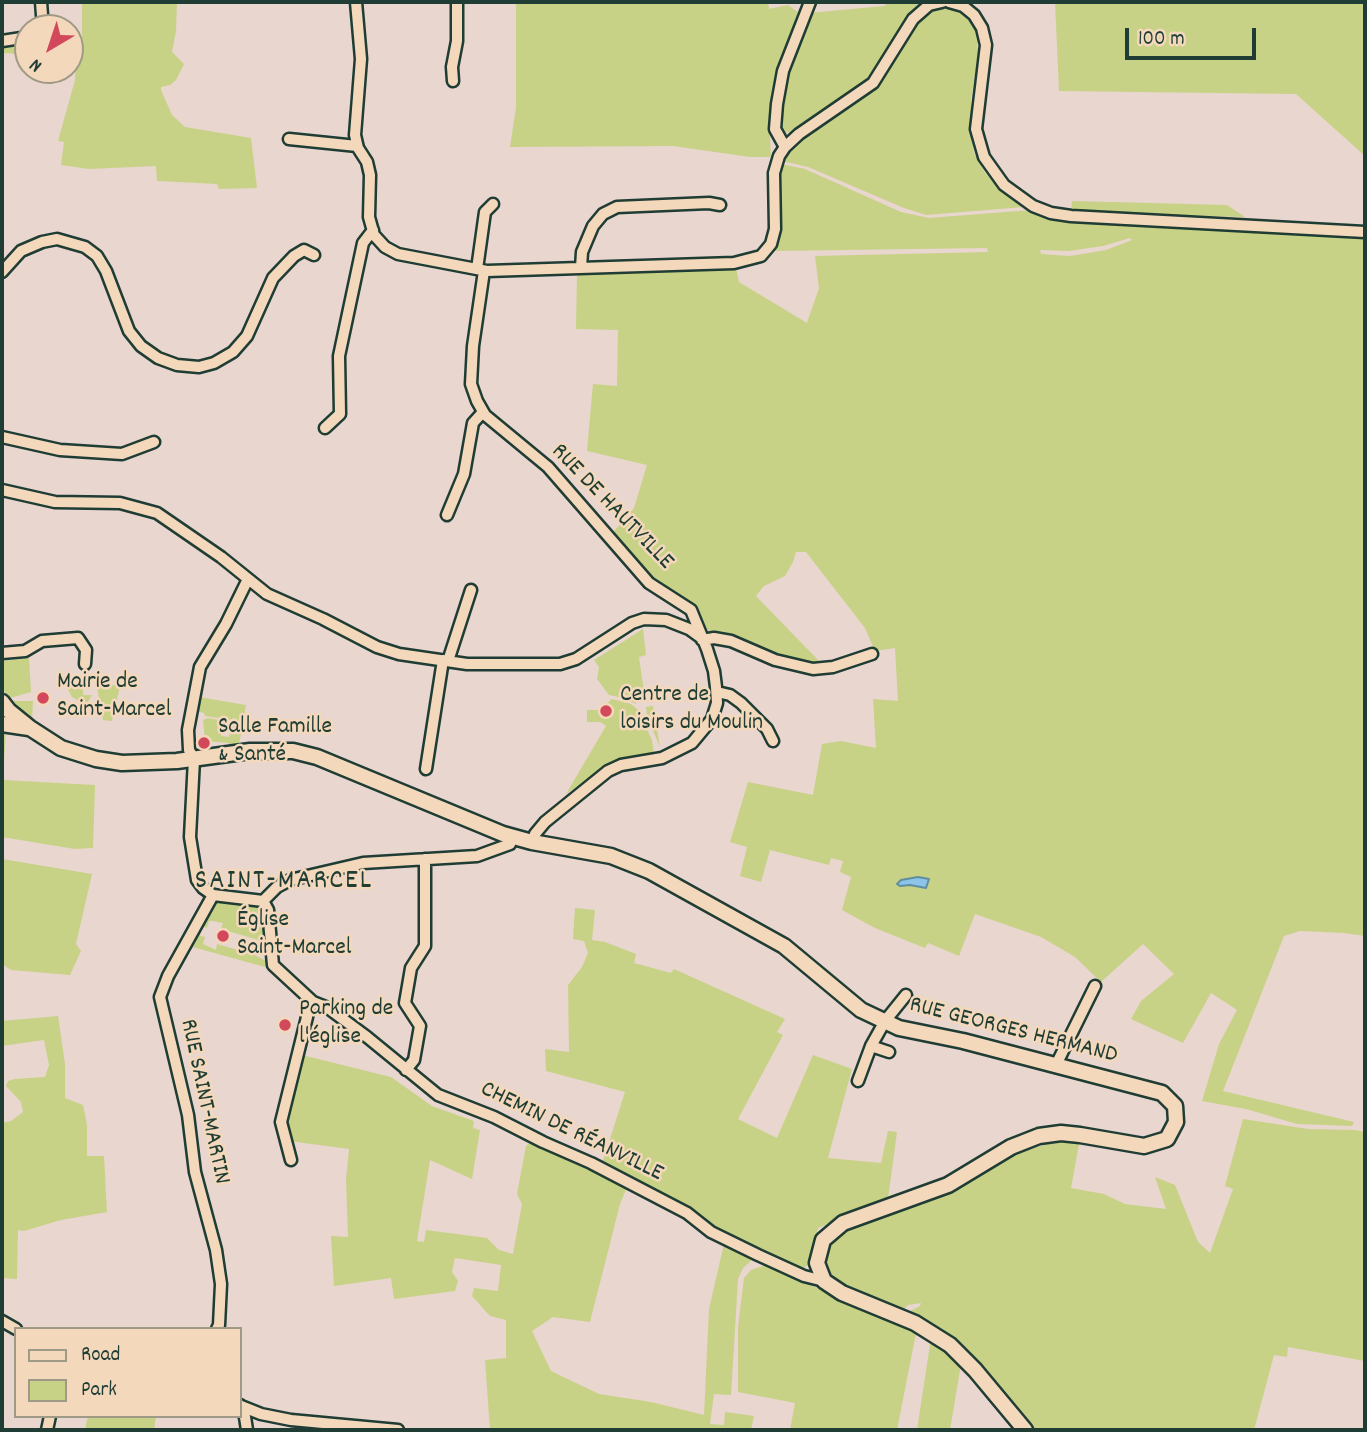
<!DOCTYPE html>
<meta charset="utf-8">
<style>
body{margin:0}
#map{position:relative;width:1367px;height:1432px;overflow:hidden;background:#e9d6ce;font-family:Dekko,sans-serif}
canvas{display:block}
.frame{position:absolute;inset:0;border:4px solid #1f3d34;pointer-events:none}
.legend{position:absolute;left:14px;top:1327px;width:228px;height:91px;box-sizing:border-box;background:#f4d8bb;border:2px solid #9f9a85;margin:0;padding:9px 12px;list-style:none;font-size:21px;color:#1f3d34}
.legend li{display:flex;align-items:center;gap:14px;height:35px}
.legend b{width:35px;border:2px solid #9f9a85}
.north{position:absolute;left:14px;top:14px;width:70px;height:70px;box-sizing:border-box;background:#f4d8bb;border:2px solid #9f9a85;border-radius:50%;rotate:219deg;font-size:19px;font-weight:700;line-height:28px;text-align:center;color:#1f3d34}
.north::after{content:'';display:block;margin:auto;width:24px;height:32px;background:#d1495b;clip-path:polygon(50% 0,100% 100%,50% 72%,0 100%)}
.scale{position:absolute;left:1125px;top:28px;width:131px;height:32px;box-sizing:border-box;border:4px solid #1f3d34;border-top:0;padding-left:9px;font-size:21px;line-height:24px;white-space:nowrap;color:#1f3d34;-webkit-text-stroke:5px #f4d8bb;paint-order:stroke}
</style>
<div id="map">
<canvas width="1367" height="1432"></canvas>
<div class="frame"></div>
<ul class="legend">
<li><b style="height:9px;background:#f4d8bb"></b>Road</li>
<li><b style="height:19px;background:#c7d286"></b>Park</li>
</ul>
<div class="north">N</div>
<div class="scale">100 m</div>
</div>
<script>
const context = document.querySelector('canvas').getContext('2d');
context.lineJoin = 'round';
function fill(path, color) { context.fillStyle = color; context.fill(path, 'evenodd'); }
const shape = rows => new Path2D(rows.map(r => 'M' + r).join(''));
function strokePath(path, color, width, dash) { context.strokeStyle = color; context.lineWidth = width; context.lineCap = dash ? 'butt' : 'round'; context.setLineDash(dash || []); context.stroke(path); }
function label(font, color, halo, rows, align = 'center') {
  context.font = font + ' Dekko,sans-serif'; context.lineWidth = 5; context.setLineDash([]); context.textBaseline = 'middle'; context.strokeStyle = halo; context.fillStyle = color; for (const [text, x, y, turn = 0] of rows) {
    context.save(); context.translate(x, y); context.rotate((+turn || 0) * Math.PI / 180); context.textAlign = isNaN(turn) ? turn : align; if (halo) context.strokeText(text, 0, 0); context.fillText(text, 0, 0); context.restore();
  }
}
fill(shape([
 [82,2,177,2,176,31,172,52,184,64,176,80,170,85,161,87,161,90,172,115,185,127,251,138,257,188,219,189,217,184,157,181,156,166,89,169,61,165,64,142,58,141,75,80,76,57,70,56,70,38,82,38],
 [516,2,768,2,769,9,788,5,798,12,774,82,769,119,771,157,750,157,673,146,510,147,516,107],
 [885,2,927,2,911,14,890,49,862,84,790,133,784,132,780,127,783,85,808,13,885,6],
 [1055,2,1365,2,1365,156,1296,94,1059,91],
 [941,6,951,6,962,11,976,24,978,55,971,100,971,133,974,153,985,173,1005,193,1024,207,926,215,904,208,808,167,782,161,793,144,874,87,901,47,915,22,925,10],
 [28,39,28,54,2,53,2,42],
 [781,164,805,169,901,212,929,218,1031,210,1062,218,1163,226,1365,236,1365,936,1344,933,1300,931,1284,936,1223,1091,1354,1122,1352,1126,1297,1124,1246,1109,1202,1101,1219,1044,1237,1010,1211,993,1183,1043,1131,1019,1141,1001,1174,974,1143,944,1101,982,1075,957,1041,937,975,914,959,956,928,943,925,948,875,928,842,910,851,877,840,872,843,861,831,858,829,865,770,850,761,882,740,876,747,847,730,842,748,782,813,795,822,744,841,741,876,748,873,699,898,701,895,648,875,651,865,628,806,552,796,552,793,562,785,576,764,586,756,596,821,663,800,662,776,657,700,627,696,612,686,600,654,580,610,536,634,508,647,465,587,451,593,384,617,386,618,330,576,329,577,275,736,268,739,282,807,323,819,288,815,256,988,252,987,248,774,251,781,222],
 [1130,238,1132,240,1106,250,1070,256,1041,254,1040,250,1069,251,1103,246],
 [1072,201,1227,205,1245,217,1071,213],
 [643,629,646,655,639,657,644,692,636,695,636,704,624,698,609,695,597,679,599,667,594,660],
 [29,658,31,692,10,698,2,689,2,661],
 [65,684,83,687,83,695,92,695,85,707,73,716,72,714,79,707,79,701,72,697],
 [114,685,120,686,112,721,103,720,97,687],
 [199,697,246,705,239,745,229,747,229,743,205,741,203,720,208,718,223,721,221,736,229,737,232,720,205,716,204,713,197,711],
 [612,699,631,704,638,710,652,740,654,754,610,764,566,794,606,726,600,722,587,722,587,710,599,710],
 [11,701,33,701,32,720,17,707],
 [653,706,660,747,647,717,646,707],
 [6,728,3,780,95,785,93,848,75,849,2,837,2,729],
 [2,859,92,874,76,944,81,951,70,975,11,970,2,964],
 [221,901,253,904,260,908,266,939,262,941,221,929,223,923,213,921,209,921,207,928,202,926,200,936,205,937,203,944,216,950,217,944,255,955,266,961,265,967,189,946,214,904],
 [575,908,595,910,592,940,605,942,636,954,634,963,671,973,674,969,785,1019,777,1032,783,1035,738,1119,777,1138,813,1055,852,1069,828,1158,881,1163,888,1131,897,1132,888,1199,818,1228,808,1265,800,1270,741,1243,664,1195,602,1164,625,1092,546,1071,545,1049,569,1052,568,985,582,967,588,953,584,941,573,939],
 [58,1016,65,1064,65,1098,83,1105,87,1125,87,1156,104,1156,107,1212,61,1220,24,1231,18,1230,17,1279,2,1278,2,1123,11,1121,23,1112,21,1102,6,1086,8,1081,15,1079,45,1077,49,1065,44,1040,2,1046,2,1021],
 [302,1055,391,1077,432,1106,474,1121,473,1128,480,1130,472,1179,430,1160,417,1241,424,1242,426,1230,487,1238,499,1250,513,1254,522,1204,517,1194,526,1146,531,1142,627,1187,620,1204,590,1322,553,1317,532,1331,551,1371,599,1394,651,1402,704,1415,709,1309,724,1244,752,1260,743,1268,738,1279,731,1395,714,1394,710,1424,724,1425,725,1412,754,1416,751,1430,490,1430,485,1360,506,1358,506,1320,490,1316,472,1296,474,1288,498,1291,501,1265,455,1258,452,1272,458,1281,455,1291,394,1299,391,1278,334,1286,331,1236,348,1237,346,1180,349,1149,289,1141,287,1121],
 [1243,1119,1308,1129,1355,1130,1365,1132,1365,1361,1288,1347,1287,1357,1274,1355,1254,1430,1029,1430,972,1361,907,1315,908,1312,920,1306,921,1303,908,1305,901,1312,834,1284,824,1269,825,1249,832,1237,839,1233,963,1186,1008,1155,1060,1141,1079,1144,1071,1188,1104,1194,1125,1204,1166,1209,1155,1177,1175,1185,1198,1242,1210,1253,1233,1189,1225,1186],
 [766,1265,916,1333,897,1430,790,1430,795,1403,738,1392,738,1327,744,1278,751,1270],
 [931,1338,961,1364,950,1430,917,1430],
 [88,1416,156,1416,154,1430,85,1430]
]), '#c7d286');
const water = shape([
 [918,877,929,879,926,888,910,885,900,886,897,884,901,880,918,877]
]);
fill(water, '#8cc4ea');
strokePath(water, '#608ea1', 2);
const street = shape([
 [41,2,43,28],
 [356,2,361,59,355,135,358,148,367,162,370,175,369,217,374,235,385,247,398,254,487,271,734,263,761,256,771,244,775,229,774,173,779,156,785,147,799,134,873,83,913,19,929,5,942,2],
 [949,2,963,6,974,15,982,28,986,45,976,129,984,157,1004,185,1033,206,1051,213,1071,216,1365,232],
 [2,41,28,37],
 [453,81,452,67,457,41,457,2],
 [289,139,357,146],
 [785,147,775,129,777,104,783,71,810,2],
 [581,268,582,252,593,226,603,214,617,207,709,203,720,205],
 [477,269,485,212,493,204],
 [484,271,473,346,471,384,477,401,485,415,548,467,649,583,691,610,707,649,714,671,716,687,717,703,712,719,692,743,662,758,621,765,608,771,545,822,535,834,532,842],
 [2,272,21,251,42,242,57,239,85,247,97,256,106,271,129,331,141,346,158,358,177,365,199,367,214,363,233,352,247,336,273,278,294,256,304,250,314,255],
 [325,428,340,414,339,356,363,243,373,230],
 [2,437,60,450,122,454,154,442],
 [2,490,55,502,120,503,157,513,221,557,267,594,323,619,377,647,399,654,467,664,560,664,576,659,632,623,644,619,666,620,689,629,700,637],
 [447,515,464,474,473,423,483,412],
 [248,579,226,624,200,667,188,730,189,750,194,759,190,837,197,880,203,888,213,895,263,901,268,910,273,965,313,1002,328,1008,367,1037,438,1095,494,1117,543,1142,591,1163,687,1213,711,1232,758,1255,804,1276,824,1281],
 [702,640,714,638,731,641,775,660,813,669,833,667,872,654],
 [2,653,25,651,42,641,78,638,86,650,85,664],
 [448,661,471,590],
 [717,692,730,695,741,703,767,729,773,741],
 [426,769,443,660],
 [213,895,168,976,160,997,188,1115,195,1172,216,1250,221,1284,219,1325,217,1329],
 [263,901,277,887,290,880,363,863,477,856,510,844,513,837],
 [871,1046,889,1052],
 [1056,1065,1095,986],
 [406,1070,414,1060,420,1026,405,1003,411,968,425,946,425,859],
 [858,1081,871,1046,885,1021,906,995],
 [291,1160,281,1122,309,1009,313,1002],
 [2,1321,16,1329],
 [240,1405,245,1417,247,1430],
 [241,1406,261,1414,291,1420,398,1430],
 [47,1430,50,1416]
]);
const secondary = shape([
 [2,702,9,711,30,728,61,748,96,759,122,763,177,761,250,751,293,751,317,757,503,834,532,842,611,856,649,871,784,946,861,1010,899,1028,963,1041,1162,1093,1175,1106,1176,1122,1167,1139,1144,1146,1080,1135,1061,1133,1039,1136,1011,1147,948,1185,843,1223,823,1240,817,1263,824,1281,842,1293,915,1323,950,1345,975,1370,1025,1430],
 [2,724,29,728]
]);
strokePath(street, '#1f3d34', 15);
strokePath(secondary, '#1f3d34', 19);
strokePath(street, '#f4d8bb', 10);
strokePath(secondary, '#f4d8bb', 14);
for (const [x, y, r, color] of [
 [43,698,7,"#d1495b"],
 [606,711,7,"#d1495b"],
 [204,743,7,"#d1495b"],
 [223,936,7,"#d1495b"],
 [285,1025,7,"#d1495b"]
]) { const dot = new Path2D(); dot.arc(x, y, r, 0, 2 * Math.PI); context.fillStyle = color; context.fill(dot); strokePath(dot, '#f4d8bb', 2.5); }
label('24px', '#1f3d34', '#f4d8bb', [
 ["RUE DE HAUTVILLE",611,508,46],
 ["RUE GEORGES HERMAND",1013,1032,14],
 ["RUE SAINT-MARTIN",203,1102,78],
 ["CHEMIN DE RÉANVILLE",571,1133,26]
]);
label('24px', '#1f3d34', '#f4d8bb', [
 ["Mairie de",57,684],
 ["Saint-Marcel",57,712],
 ["Centre de",620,697],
 ["loisirs du Moulin",620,725],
 ["Salle Famille",218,729],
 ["& Santé",218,757],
 ["Église",237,922],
 ["Saint-Marcel",237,950],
 ["Parking de",299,1011],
 ["l'église",299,1039]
], 'left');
context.letterSpacing = '2px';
label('28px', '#1f3d34', '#f4d8bb', [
 ["SAINT-MARCEL",284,883]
]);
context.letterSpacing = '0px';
</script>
